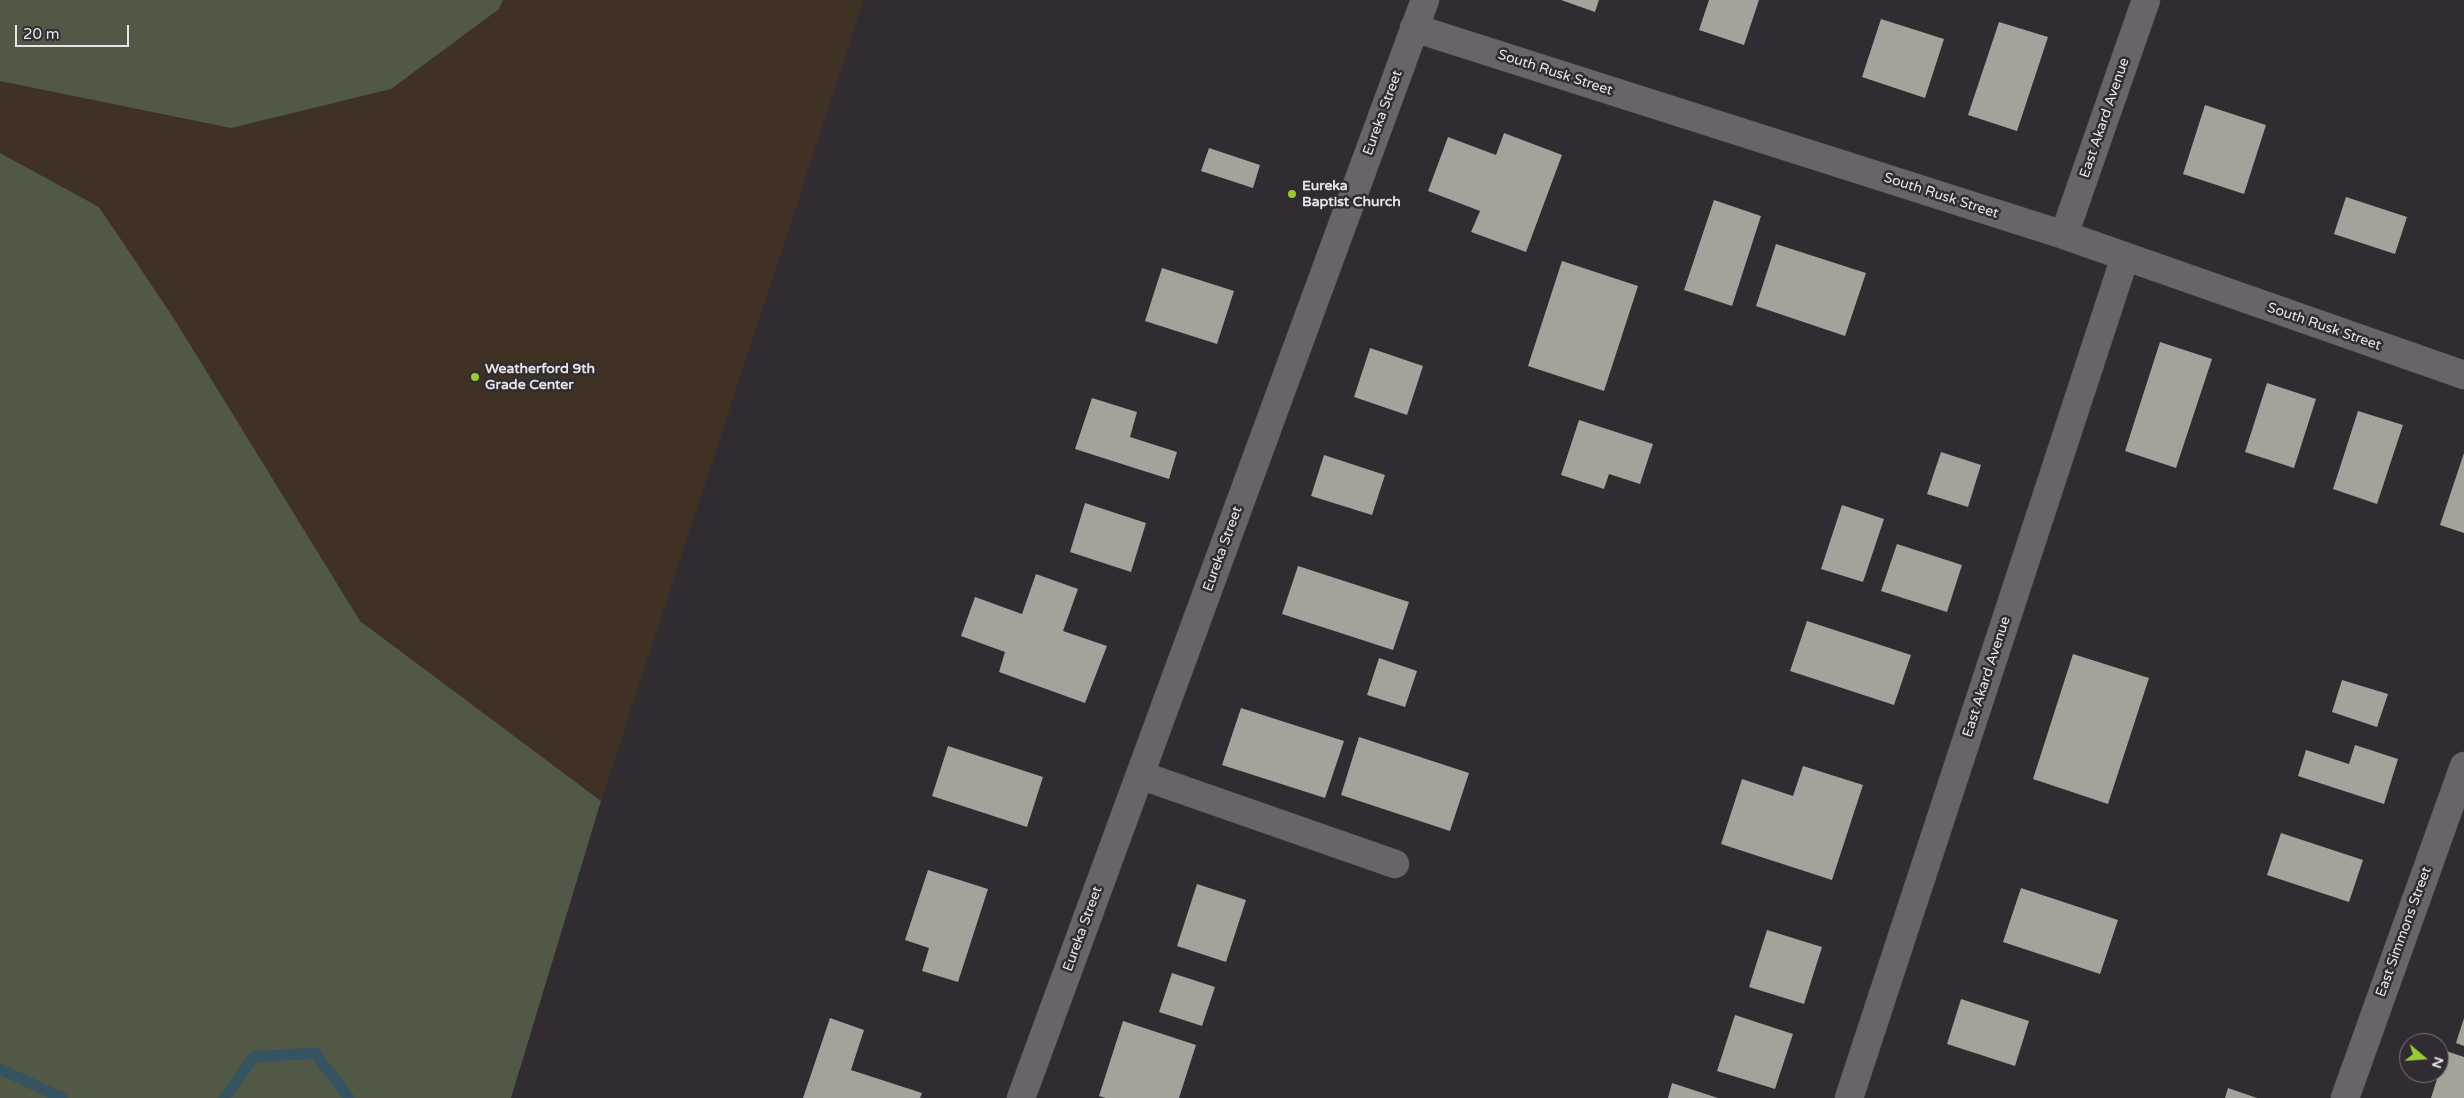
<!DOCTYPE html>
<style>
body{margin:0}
#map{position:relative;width:2464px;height:1098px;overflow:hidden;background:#302c31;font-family:"Varela Round",sans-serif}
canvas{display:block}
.north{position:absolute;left:2399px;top:1033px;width:50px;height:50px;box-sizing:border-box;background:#302c31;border:1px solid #7a767a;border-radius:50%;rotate:108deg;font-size:14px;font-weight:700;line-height:20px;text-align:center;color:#e8e5e8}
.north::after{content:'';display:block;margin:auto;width:18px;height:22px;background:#99cb36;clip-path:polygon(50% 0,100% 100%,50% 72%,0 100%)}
.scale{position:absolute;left:15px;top:25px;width:114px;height:22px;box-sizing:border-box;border:2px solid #e8e5e8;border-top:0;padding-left:6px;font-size:15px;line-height:18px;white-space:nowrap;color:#e8e5e8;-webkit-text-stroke:4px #302c31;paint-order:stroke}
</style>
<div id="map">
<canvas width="2464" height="1098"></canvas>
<div class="north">N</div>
<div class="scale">20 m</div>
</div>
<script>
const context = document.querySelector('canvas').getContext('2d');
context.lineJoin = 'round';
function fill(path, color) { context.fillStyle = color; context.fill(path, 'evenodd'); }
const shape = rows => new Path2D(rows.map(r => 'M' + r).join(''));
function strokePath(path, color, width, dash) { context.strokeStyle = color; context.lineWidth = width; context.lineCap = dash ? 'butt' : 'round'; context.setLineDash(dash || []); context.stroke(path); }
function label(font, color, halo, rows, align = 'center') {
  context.font = font + ' "Varela Round",sans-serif'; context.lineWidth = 5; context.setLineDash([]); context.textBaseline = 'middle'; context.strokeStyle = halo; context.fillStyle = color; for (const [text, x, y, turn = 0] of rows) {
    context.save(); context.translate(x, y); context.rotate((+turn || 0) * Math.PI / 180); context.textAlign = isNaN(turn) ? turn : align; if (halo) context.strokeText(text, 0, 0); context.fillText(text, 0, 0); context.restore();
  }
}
fill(shape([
 [0,0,864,0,601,801,360,621,173,317,99,207,0,153]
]), '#3f3224');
fill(shape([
 [0,0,503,0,499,9,391,89,231,128,0,81],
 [0,153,99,207,173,317,360,621,601,801,511,1098,0,1098]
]), '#515846');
strokePath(shape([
 [0,1069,62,1098],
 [224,1098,254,1057,315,1053,349,1098]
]), '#355360', 11);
fill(shape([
 [1561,0,1599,0,1595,12],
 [1709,0,1759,0,1744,45,1699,30],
 [1881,19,1944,39,1925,98,1862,77],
 [1999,22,2048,37,2017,131,1968,115],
 [2205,105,2266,125,2244,194,2183,174],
 [1504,133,1562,155,1526,252,1471,232,1480,211,1428,191,1448,137,1496,155],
 [1209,148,1260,165,1253,188,1201,171],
 [2346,197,2407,217,2395,254,2334,234],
 [1714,200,1761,216,1732,306,1684,290],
 [1776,244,1866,273,1845,336,1756,306],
 [1562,261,1638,286,1604,391,1528,366],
 [1162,268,1234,291,1217,344,1145,321],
 [2160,342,2212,359,2176,468,2125,451],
 [1370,348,1423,366,1407,415,1354,397],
 [2267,383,2316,399,2294,468,2245,452],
 [1092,398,1137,412,1130,437,1177,452,1169,479,1075,449],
 [2358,411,2403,425,2377,504,2333,489],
 [1579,420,1653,444,1640,484,1609,474,1604,489,1561,475],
 [1941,452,1981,465,1968,507,1927,494],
 [2464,453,2464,533,2440,525],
 [1324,455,1385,475,1372,515,1311,496],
 [1085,503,1146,523,1131,572,1070,552],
 [1842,505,1884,519,1863,582,1821,569],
 [1897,544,1962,565,1947,612,1881,591],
 [1298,566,1409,602,1393,650,1282,614],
 [1036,574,1078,589,1063,631,1107,646,1085,703,999,672,1005,652,961,636,975,597,1022,614],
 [1807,621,1911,655,1894,705,1790,671],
 [2073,654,2149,678,2108,804,2033,779],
 [1379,658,1417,671,1405,707,1367,695],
 [2342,680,2388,694,2377,727,2332,712],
 [1241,708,1344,741,1325,798,1222,765],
 [1359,737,1469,773,1450,831,1341,795],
 [2355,745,2398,759,2384,804,2298,776,2306,750,2349,764],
 [948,746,1043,777,1027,827,932,796],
 [1803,766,1863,785,1832,880,1721,844,1742,779,1793,796],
 [2281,833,2363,860,2349,902,2267,875],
 [928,870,988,889,958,982,922,971,929,948,905,940],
 [1197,884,1246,900,1226,962,1177,946],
 [2021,888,2118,920,2100,974,2003,942],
 [1767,930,1822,947,1804,1004,1749,987],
 [1172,973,1215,987,1202,1026,1159,1012],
 [1961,999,2029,1021,2015,1066,1947,1044],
 [1735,1015,1793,1034,1775,1089,1717,1071],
 [830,1018,864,1030,851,1070,922,1093,920,1098,803,1098],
 [2464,1018,2464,1046,2456,1043],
 [1123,1021,1196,1045,1179,1098,1106,1098,1099,1096],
 [2446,1051,2464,1057,2464,1098,2431,1098],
 [1672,1083,1718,1098,1668,1098],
 [2228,1088,2257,1098,2225,1098]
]), '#a6a19a');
const minor = shape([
 [1414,28,2064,235,2464,375],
 [2064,235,2146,0],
 [1140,775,1395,864],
 [1021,1098,1425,0],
 [1849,1098,2125,257],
 [2345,1098,2464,766]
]);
strokePath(minor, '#4e4a4f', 29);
strokePath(minor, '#69646a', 28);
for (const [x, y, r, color] of [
 [1292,194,5,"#99cb36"],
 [475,377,5,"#99cb36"]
]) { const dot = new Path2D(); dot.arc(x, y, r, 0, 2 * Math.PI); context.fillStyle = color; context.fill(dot); strokePath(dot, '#302c31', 2); }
label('14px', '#e8e5e8', '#302c31', [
 ["South Rusk Street",1555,73,18],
 ["Eureka Street",1383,113,-70],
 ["East Akard Avenue",2105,118,-71],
 ["South Rusk Street",1941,196,18],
 ["South Rusk Street",2324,327,19],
 ["Eureka Street",1223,549,-70],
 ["East Akard Avenue",1987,677,-72],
 ["Eureka Street",1083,929,-70],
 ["East Simmons Street",2404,932,-70]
]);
label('bold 14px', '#e8e5e8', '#302c31', [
 ["Eureka",1302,186],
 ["Baptist Church",1302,202],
 ["Weatherford 9th",485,369],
 ["Grade Center",485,385]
], 'left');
</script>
